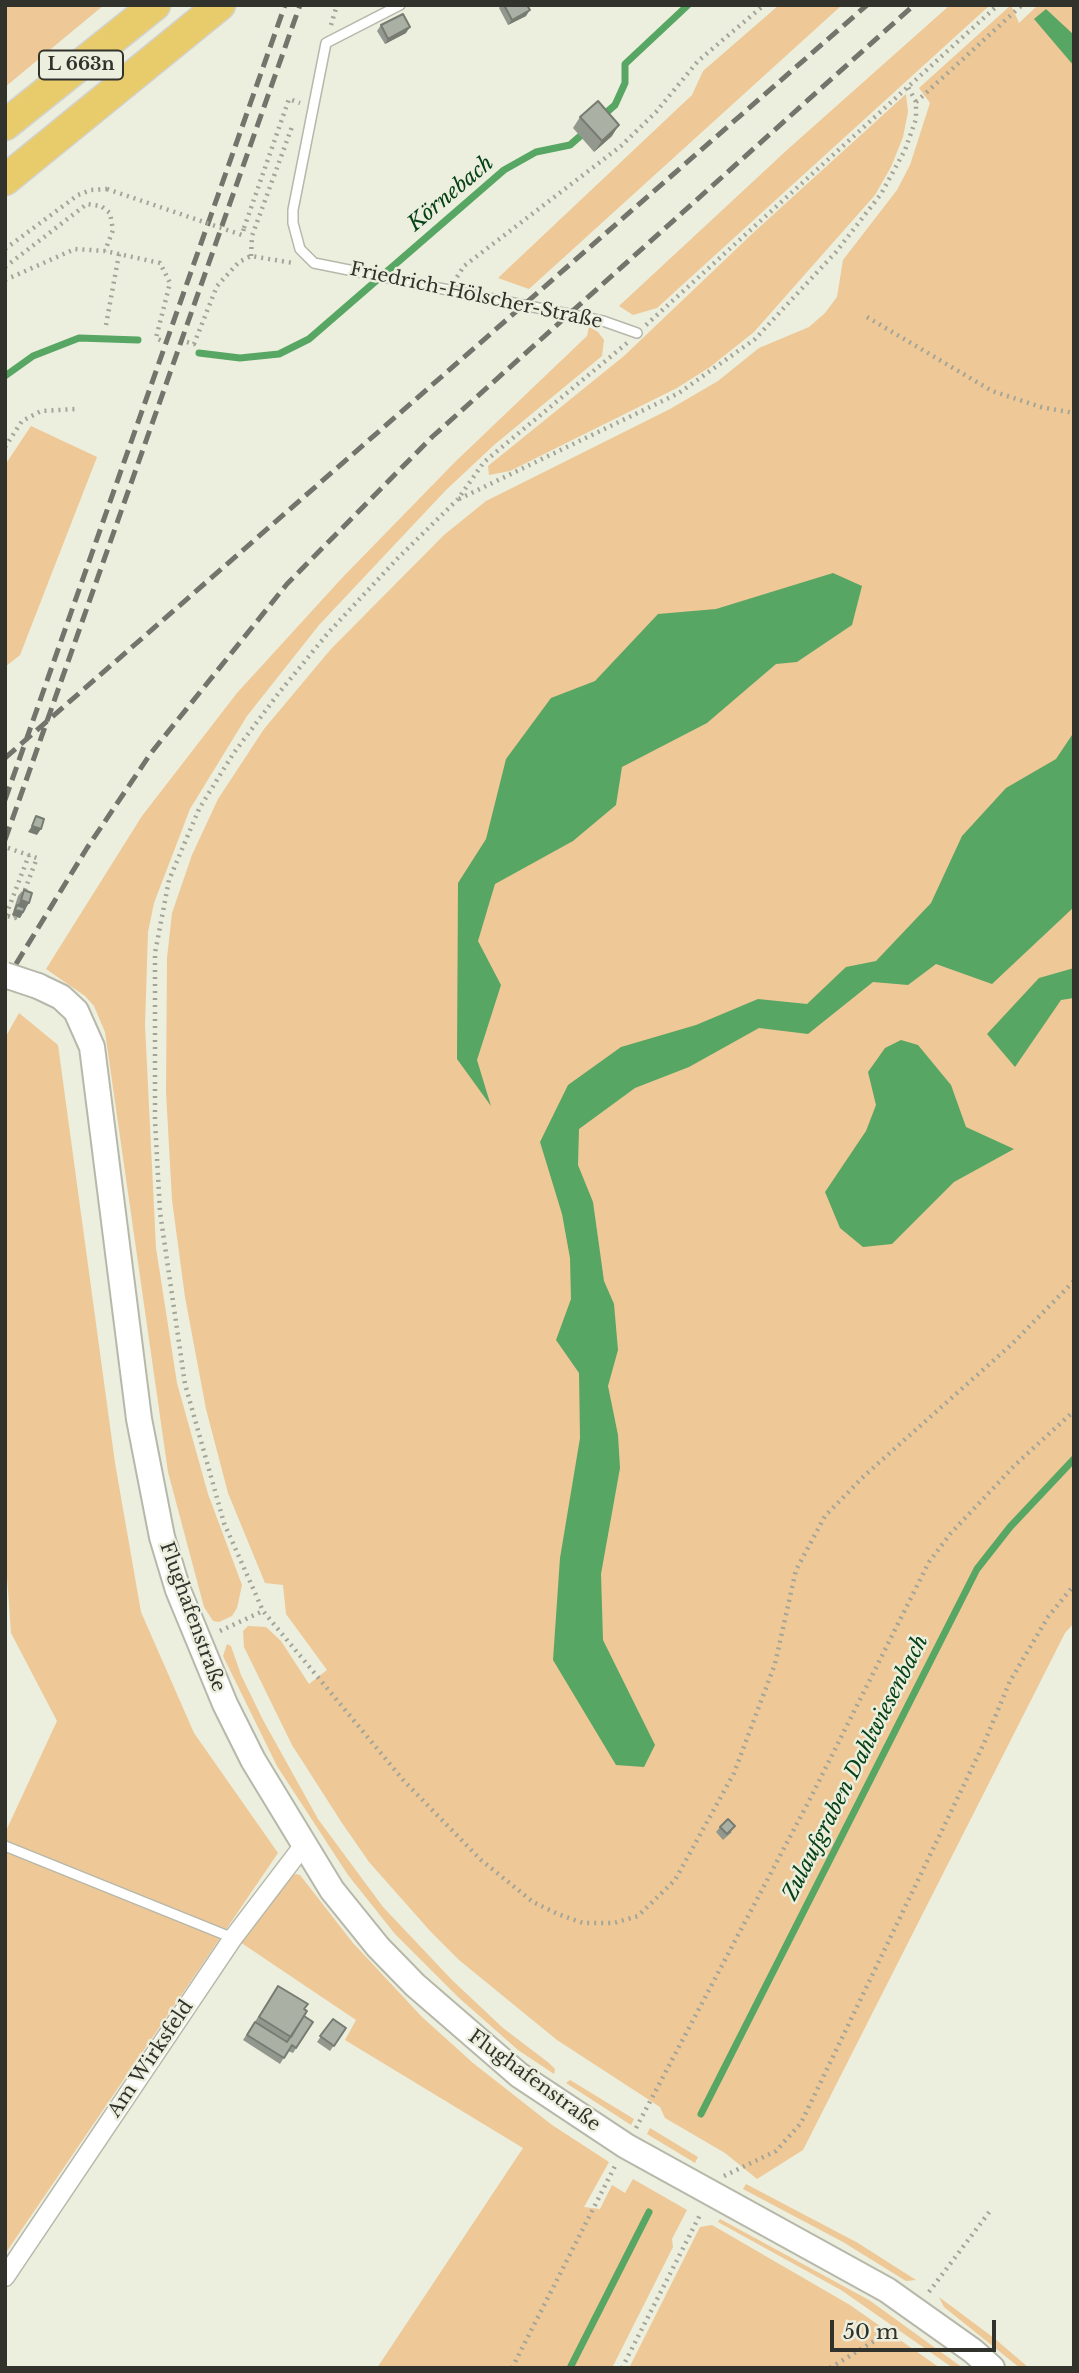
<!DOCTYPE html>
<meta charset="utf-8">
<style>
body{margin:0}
#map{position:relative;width:1079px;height:2373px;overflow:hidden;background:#eceede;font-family:"Libre Baskerville",serif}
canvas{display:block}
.frame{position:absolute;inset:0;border:7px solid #32322d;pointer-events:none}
.scale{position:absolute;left:830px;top:2320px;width:166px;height:32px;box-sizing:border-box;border:4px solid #32322d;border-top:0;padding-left:9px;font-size:21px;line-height:24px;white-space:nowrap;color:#32322d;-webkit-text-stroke:5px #eceede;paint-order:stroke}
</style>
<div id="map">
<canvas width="1079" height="2373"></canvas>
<div class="frame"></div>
<div class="scale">50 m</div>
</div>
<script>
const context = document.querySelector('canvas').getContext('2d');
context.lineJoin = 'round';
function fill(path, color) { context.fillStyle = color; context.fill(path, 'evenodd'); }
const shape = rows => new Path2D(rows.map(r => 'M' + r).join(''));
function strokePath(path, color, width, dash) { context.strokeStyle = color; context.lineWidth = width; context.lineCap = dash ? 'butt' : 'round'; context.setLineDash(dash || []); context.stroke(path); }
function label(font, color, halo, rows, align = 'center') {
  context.font = font + ' "Libre Baskerville",serif'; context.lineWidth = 5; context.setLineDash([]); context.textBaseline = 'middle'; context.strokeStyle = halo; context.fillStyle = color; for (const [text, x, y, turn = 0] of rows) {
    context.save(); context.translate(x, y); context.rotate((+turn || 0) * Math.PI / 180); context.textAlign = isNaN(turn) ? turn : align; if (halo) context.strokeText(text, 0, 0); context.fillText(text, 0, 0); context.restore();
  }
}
fill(shape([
 [5,5,104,5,5,87],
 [779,5,842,5,529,289,498,278,692,95,703,71],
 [950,5,990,5,657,308,633,315,619,306,787,150],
 [1011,5,1019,23,1038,5,1074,5,1074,1623,1065,1633,803,2150,757,2179,725,2153,665,2118,660,2107,557,2040,459,1960,431,1932,369,1862,342,1823,292,1745,244,1647,243,1631,248,1626,266,1627,281,1641,309,1684,327,1670,286,1614,283,1585,265,1583,228,1493,206,1409,185,1297,172,1200,166,1092,167,958,172,913,192,855,218,799,264,729,331,649,444,535,486,501,670,409,718,381,759,348,809,327,825,313,837,297,843,260,897,190,910,165,930,103,919,88],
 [906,94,908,112,903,137,891,167,875,195,754,332,710,367,677,388,510,471,489,475,488,466,624,356,753,233],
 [589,327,598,332,604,340,602,356,494,445,446,490,319,625,247,716,190,809,154,903,148,932,145,1025,156,1248,177,1383,208,1494,242,1585,237,1608,232,1616,219,1622,213,1621,204,1607,168,1472,105,1032,94,1006,85,996,46,969,142,816,237,693,342,578,455,462,587,336],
 [31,426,97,457,20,655,5,667,5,465],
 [19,1013,58,1045,115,1463,141,1612,194,1733,278,1853,5,2254,5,1833,57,1721,11,1633,5,1548,5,1038],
 [227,1644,231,1646,241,1675,263,1720,318,1819,383,1907,452,1980,503,2028,549,2063,555,2069,554,2074,518,2050,458,1997,395,1934,348,1875,277,1766,223,1656],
 [296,1874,300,1875,353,1943,422,2017,473,2063,552,2125,609,2162,584,2207,600,2209,612,2185,625,2193,633,2179,687,2210,672,2239,673,2247,612,2368,377,2368,523,2148,345,2040,356,2020,240,1942,286,1878],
 [570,2080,634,2119,631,2125,566,2083],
 [650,2128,698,2157,695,2163,647,2134],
 [746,2184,858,2243,916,2280,906,2281,843,2242,743,2189],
 [720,2219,869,2300,963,2368,953,2368,841,2290,718,2222],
 [712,2225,850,2305,940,2368,629,2368,700,2227],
 [939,2297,994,2338,1029,2368,1020,2368,944,2307]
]), '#eec896');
fill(shape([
 [1046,9,1074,35,1074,66,1034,19],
 [833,573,862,586,852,625,797,662,776,664,707,723,622,767,616,805,573,841,495,884,478,941,501,985,477,1060,491,1106,457,1059,458,883,486,839,506,759,551,698,595,681,658,614,716,609],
 [1074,732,1074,907,992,984,936,964,908,985,873,982,808,1034,759,1028,689,1067,635,1088,579,1129,578,1165,593,1202,604,1281,614,1304,618,1350,608,1386,618,1435,620,1468,601,1574,603,1640,655,1745,644,1767,616,1765,553,1660,560,1558,580,1438,579,1373,556,1340,571,1299,570,1258,562,1214,540,1142,568,1085,621,1047,696,1025,758,999,807,1004,846,967,876,961,931,903,962,836,1006,788,1056,759],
 [1074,968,1074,998,1061,1000,1015,1067,987,1034,1039,978],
 [901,1040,918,1045,951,1085,966,1127,1014,1149,954,1182,892,1244,863,1247,840,1228,825,1192,866,1131,876,1105,868,1072,885,1048]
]), '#58a663');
strokePath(shape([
 [600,118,615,105,625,83,625,64,688,5],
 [199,353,240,358,279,354,309,339,504,170,536,152,570,145,586,131],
 [5,376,33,356,79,338,138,340],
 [701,2114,977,1569,1010,1527,1074,1459],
 [570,2368,649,2212]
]), '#58a663', 7);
const service = shape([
 [400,5,326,43,293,210,293,223,300,249,314,263,603,321,637,333],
 [5,1846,233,1938]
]);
const minor = shape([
 [5,2277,233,1938,303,1846]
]);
const secondary = shape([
 [38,986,61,997,76,1011,92,1047,139,1419,162,1537,178,1590,225,1704,253,1760,332,1890,378,1947,415,1985,519,2075,626,2146,887,2290,973,2351,992,2368]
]);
const trunk = shape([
 [5,125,155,5],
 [5,180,220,5]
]);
strokePath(service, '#b7b8aa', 12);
strokePath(minor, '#b7b8aa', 21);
strokePath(secondary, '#b7b8aa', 28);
strokePath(trunk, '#d2d2d1', 33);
strokePath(shape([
 [331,25,337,5],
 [916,102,1022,5],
 [244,228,289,99,300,103],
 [5,249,78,195,91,190,107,189],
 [251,256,252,236,293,124],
 [5,267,87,204,101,206,110,213,113,230,105,251],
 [457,277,464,266,621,146,656,112,698,61,764,5],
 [5,280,75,249,105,251,160,263,170,283,156,338,162,341],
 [867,317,992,391,1041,407,1074,413],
 [106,325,119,254],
 [646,325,998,5],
 [187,342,194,344,217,286,239,262,251,256,293,263],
 [627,343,484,462,458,499,397,559,328,633,278,694,233,754,199,809,169,880,155,953,155,1121,160,1212,185,1384,224,1523,256,1595,263,1611,404,1781,481,1860,533,1902,558,1914,583,1923,614,1923,638,1916,675,1880,734,1773,775,1664,796,1570,825,1516,864,1476,1012,1344,1074,1281],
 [5,447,22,421,41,411,76,409],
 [459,499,679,393,755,339,836,252,881,194,905,150,916,119,916,102,907,85],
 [8,848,37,858,23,895],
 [6,915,29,855],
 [8,916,15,918,17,913],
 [220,1631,263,1611],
 [636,2128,809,1801,929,1562,951,1533,1016,1464,1074,1411],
 [724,2176,776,2151,801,2123,985,1741,1010,1681,1048,1617,1074,1585],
 [929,2292,990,2211],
 [512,2368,615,2166],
 [622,2368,701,2213],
 [830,2368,894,2329]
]), '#a4a599', 4.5, [2, 5]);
strokePath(service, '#fff', 9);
strokePath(minor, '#fff', 18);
strokePath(secondary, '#fff', 24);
strokePath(trunk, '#e8cc6c', 30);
strokePath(shape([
 [5,758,867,5],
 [5,800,285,5],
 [5,840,300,5],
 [5,982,87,848,151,753,287,584,432,437,914,5]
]), '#73746b', 5, [14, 7]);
const secondaryBridge = shape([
 [5,975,38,986]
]);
strokePath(secondaryBridge, '#b7b8aa', 28, []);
strokePath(shape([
 [107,189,242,235,244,228]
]), '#a4a599', 4.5, [2, 5]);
strokePath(secondaryBridge, '#fff', 24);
fill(shape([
 [501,5,527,5,526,16,508,25,499,8],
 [381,25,406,33,385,44,377,31],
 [580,117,612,136,594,152,573,128],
 [22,891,25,908,20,918,12,915,18,896],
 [720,1827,732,1832,723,1840,716,1832],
 [278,1986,304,2009,304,2016,313,2022,293,2053,288,2051,280,2064,243,2040],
 [333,2019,346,2028,330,2051,317,2042]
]), '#92988d');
fill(shape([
 [530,10,526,16,508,25,512,20],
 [410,27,406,33,385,44,388,39],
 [619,125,612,136,594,152,602,141],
 [32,826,41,829,37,835,28,832],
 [21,900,29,903,20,918,12,915]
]), '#777c73');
const building = shape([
 [504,5,527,5,530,10,512,20,504,5],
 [403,14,410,27,388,39,381,25,403,14],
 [598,101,619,125,602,141,580,117,598,101],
 [36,816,44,819,41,829,32,826,36,816],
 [24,890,32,893,29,903,21,900,24,890],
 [17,905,25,908,23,912,15,910,17,905],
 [728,1819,735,1826,727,1834,720,1827,728,1819],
 [278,1986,308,2004,304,2009,307,2011,291,2037,259,2017,278,1986],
 [304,2016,313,2022,296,2048,292,2045,284,2058,247,2035,255,2022,287,2042,304,2016],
 [333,2019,346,2028,334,2046,320,2036,333,2019]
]);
fill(building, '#aab1a4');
strokePath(building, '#777c73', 2);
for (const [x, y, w] of [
 [81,65,84]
]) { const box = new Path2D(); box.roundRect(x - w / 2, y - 14.5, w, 29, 5); context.fillStyle = '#eceede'; context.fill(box); strokePath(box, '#32322d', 2); }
label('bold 18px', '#32322d', null, [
 ["L 663n",81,65]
]);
label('19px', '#32322d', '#eceede', [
 ["Friedrich-Hölscher-Straße",476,296,12],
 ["Flughafenstraße",192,1617,70],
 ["Am Wirksfeld",151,2059,-56],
 ["Flughafenstraße",534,2081,36]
]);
label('italic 21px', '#064216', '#eceede', [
 ["Körnebach",451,194,-40],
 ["Zulaufgraben Dahlwiesenbach",856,1768,-63]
]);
</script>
